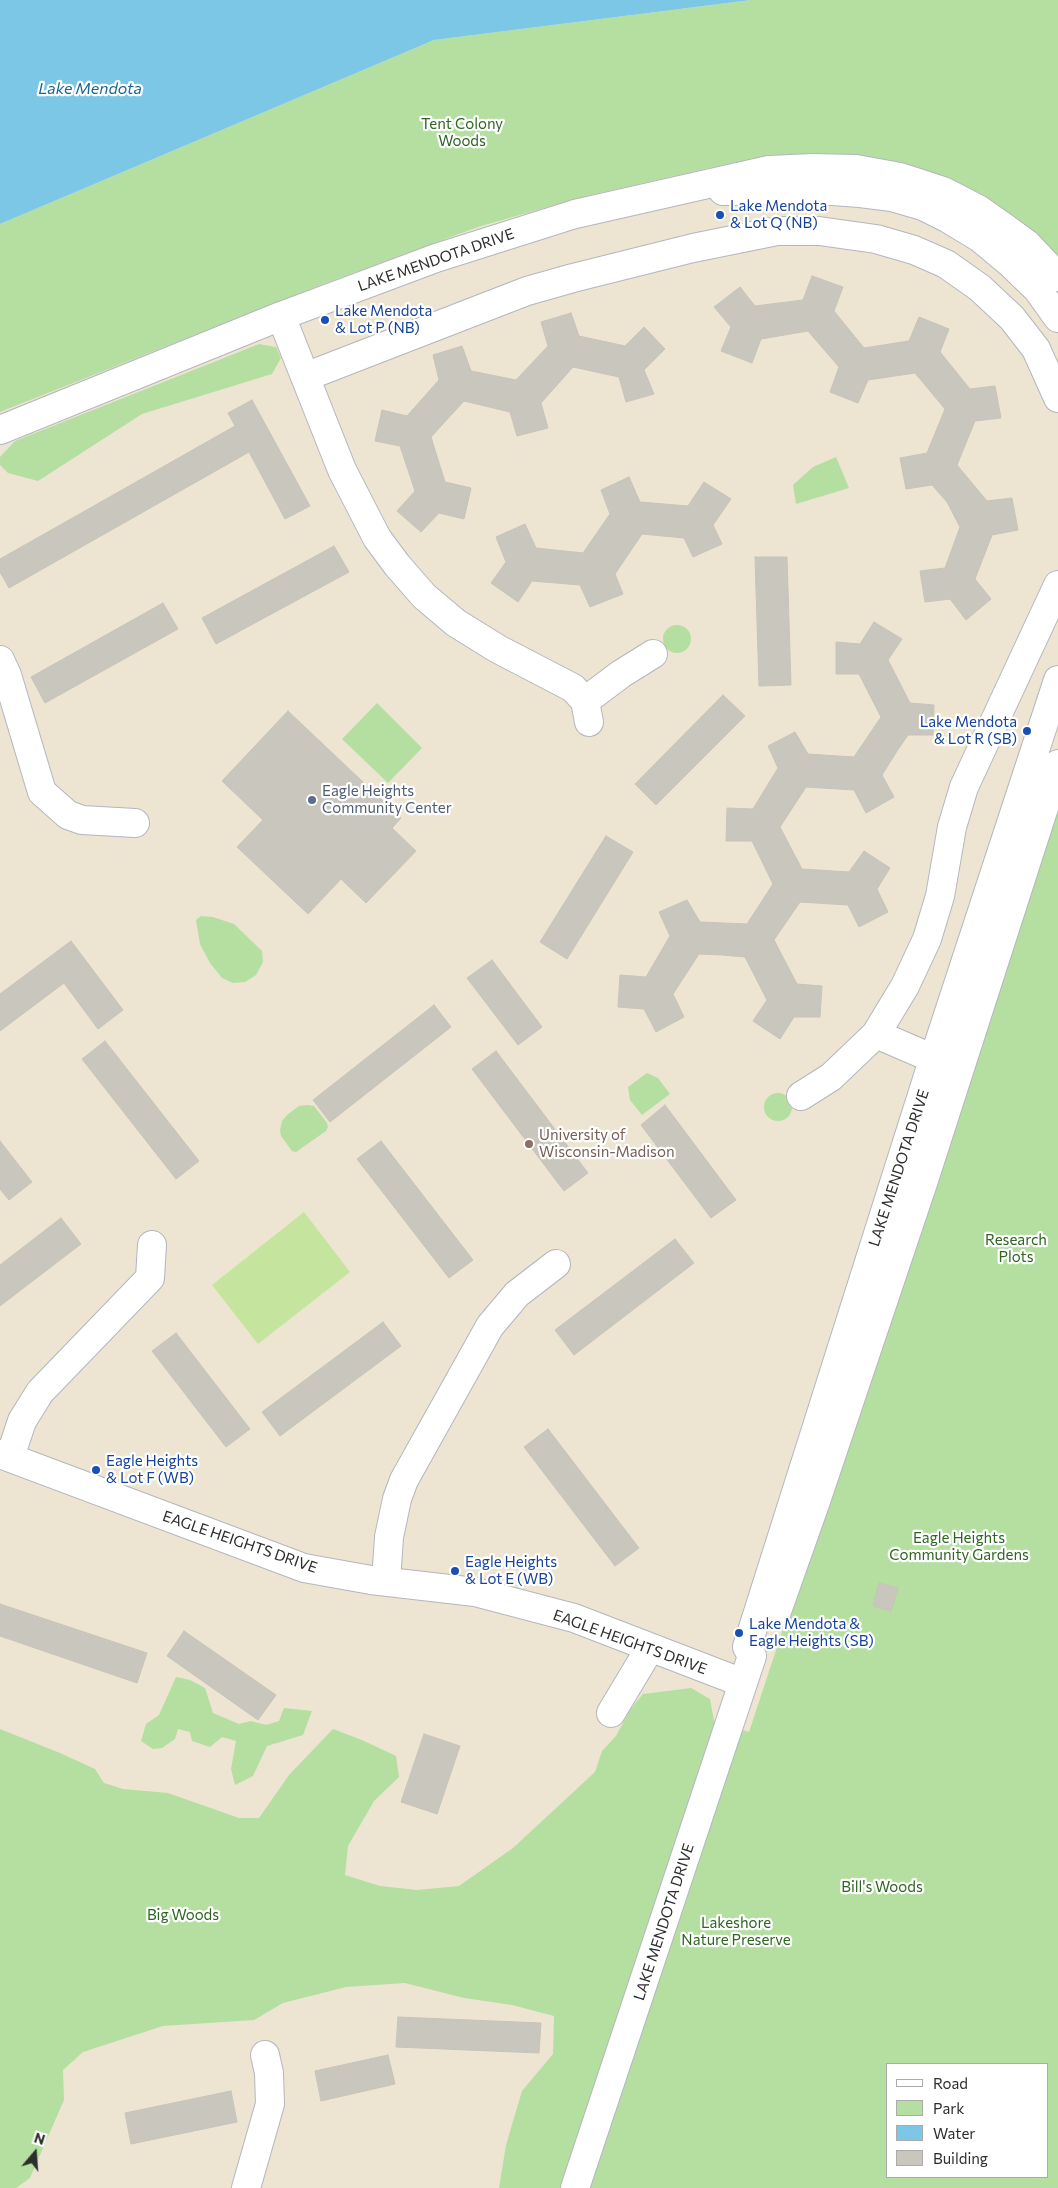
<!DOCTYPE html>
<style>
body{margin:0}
#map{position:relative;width:1058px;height:2188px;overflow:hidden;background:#ede8e0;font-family:Commissioner,sans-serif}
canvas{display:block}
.legend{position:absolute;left:886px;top:2063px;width:162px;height:115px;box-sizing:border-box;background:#fff;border:1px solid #ababab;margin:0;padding:6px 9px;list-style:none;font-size:15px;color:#2d2d2d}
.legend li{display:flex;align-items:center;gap:10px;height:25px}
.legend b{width:25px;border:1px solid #ababab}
.north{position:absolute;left:10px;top:2128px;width:50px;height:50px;-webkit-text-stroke:4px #fff;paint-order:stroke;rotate:18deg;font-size:14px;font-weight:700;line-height:20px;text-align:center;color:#2d2d2d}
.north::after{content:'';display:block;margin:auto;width:18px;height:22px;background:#2d2d2d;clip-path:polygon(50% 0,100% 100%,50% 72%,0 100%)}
</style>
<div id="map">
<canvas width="1058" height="2188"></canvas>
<ul class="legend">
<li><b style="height:6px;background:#fff"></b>Road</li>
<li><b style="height:14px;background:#b4dfa1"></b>Park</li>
<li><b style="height:14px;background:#7cc7e6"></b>Water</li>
<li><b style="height:14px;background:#c9c6be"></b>Building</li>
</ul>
<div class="north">N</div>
</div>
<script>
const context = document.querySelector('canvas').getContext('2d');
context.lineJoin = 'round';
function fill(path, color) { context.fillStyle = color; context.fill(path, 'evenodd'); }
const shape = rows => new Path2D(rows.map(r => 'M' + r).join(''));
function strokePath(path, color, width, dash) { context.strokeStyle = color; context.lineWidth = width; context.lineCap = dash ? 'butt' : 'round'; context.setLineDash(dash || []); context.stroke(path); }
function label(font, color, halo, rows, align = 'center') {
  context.font = font + ' Commissioner,sans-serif'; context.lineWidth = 4.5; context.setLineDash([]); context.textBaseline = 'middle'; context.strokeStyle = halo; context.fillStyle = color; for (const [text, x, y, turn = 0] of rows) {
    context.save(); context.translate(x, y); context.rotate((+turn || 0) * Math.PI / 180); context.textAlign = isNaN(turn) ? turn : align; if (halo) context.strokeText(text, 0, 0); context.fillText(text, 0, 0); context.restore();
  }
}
fill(shape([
 [751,0,1058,0,1058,2188,0,2188,0,224],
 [887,2064,1047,2064,1047,2177,887,2177]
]), '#ede5d1');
fill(shape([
 [751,0,1058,0,1058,265,1025,228,995,204,938,175,916,167,876,160,780,157,736,162,586,196,478,227,323,284,0,412,0,224,434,40],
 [259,344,276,347,281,358,272,374,142,414,38,481,8,473,0,465,0,457,15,441],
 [836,457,849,488,796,504,793,485,813,467],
 '663 639a14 14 0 1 1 28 0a14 14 0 1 1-28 0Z',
 [377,703,422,748,388,783,342,739],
 [1058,796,1058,2188,499,2188,506,2145,522,2091,553,2054,554,2016,512,2005,464,1998,405,1983,346,1987,283,2003,254,2020,163,2026,83,2052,63,2070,64,2100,30,2178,16,2188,0,2188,0,1729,60,1753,95,1769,104,1783,123,1789,168,1793,239,1818,259,1818,289,1775,333,1729,362,1740,396,1756,399,1777,374,1801,348,1846,345,1875,380,1886,417,1890,459,1886,513,1848,595,1772,602,1751,616,1736,630,1710,643,1694,691,1688,710,1699,714,1721,749,1732],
 [887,2064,1047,2064,1047,2177,887,2177],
 [201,916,213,917,234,924,262,951,263,962,256,975,245,982,233,983,222,978,210,963,200,944,196,920],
 [647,1073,658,1078,670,1094,642,1115,630,1100,628,1087],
 '764 1107a14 14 0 1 1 28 0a14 14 0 1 1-28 0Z',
 [307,1105,314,1106,327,1123,328,1127,326,1131,296,1152,292,1151,281,1136,280,1130,282,1121,287,1115,299,1106],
 [176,1677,190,1680,205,1688,213,1713,239,1724,251,1721,266,1725,279,1721,284,1708,312,1711,303,1735,267,1746,253,1776,235,1785,231,1769,236,1741,222,1737,210,1747,192,1741,190,1732,178,1729,175,1739,162,1748,153,1749,141,1741,146,1724,159,1715]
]), '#b4dfa1');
fill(shape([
 [304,1212,350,1272,258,1344,212,1285]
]), '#c5e59e');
fill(shape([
 [0,0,751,0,434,40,0,224]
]), '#7cc7e6');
const building = shape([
 [812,276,843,287,834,311,864,348,909,341,919,317,949,329,940,352,970,389,995,386,1001,418,975,421,957,465,987,501,1012,498,1018,530,992,535,975,579,991,599,966,620,950,599,925,602,920,571,945,568,960,527,947,502,932,485,906,489,900,458,927,453,945,409,915,373,868,380,858,403,830,392,839,367,808,331,761,339,752,363,721,351,731,327,714,307,740,287,755,306,803,300,812,276],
 [571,313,579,336,625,346,644,327,665,349,644,370,654,394,626,402,619,377,573,367,541,403,548,428,517,436,510,412,464,401,431,437,445,482,471,488,464,519,439,513,421,532,397,511,415,491,400,446,375,441,382,410,407,416,439,380,433,355,462,346,471,371,516,380,548,346,541,322,571,313],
 [252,400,310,506,285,519,249,452,9,588,0,572,0,559,235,426,228,413,252,400],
 [629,477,640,502,688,506,704,482,731,499,713,525,722,544,693,557,684,538,642,534,615,574,623,594,590,607,580,585,532,581,518,602,491,583,506,562,496,537,525,524,536,548,583,553,610,514,601,490,629,477],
 [334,546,349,572,216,644,202,618,334,546],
 [755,557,787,557,791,685,759,686,755,557],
 [163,603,178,629,45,703,31,677,163,603],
 [874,622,902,639,888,660,910,703,934,705,933,735,908,735,897,751,882,775,894,797,866,813,854,790,806,787,780,827,802,869,849,872,864,851,890,868,877,889,888,912,859,927,848,905,800,902,774,940,797,984,822,986,820,1017,794,1017,780,1039,753,1021,767,1000,745,957,723,955,699,954,673,994,684,1017,656,1032,644,1009,618,1007,620,975,646,977,670,936,659,912,687,900,700,922,747,924,773,884,752,841,726,841,727,808,753,809,778,768,768,746,795,732,808,754,854,757,881,717,859,674,836,674,836,642,860,644,874,622],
 [723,695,745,716,656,805,635,784,723,695],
 [288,711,401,818,392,828,416,851,366,903,341,879,308,914,237,847,263,820,222,781,288,711],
 [606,836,633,852,567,959,540,942,606,836],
 [71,941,123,1010,98,1029,64,983,0,1031,0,994,71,941],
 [492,960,542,1027,518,1045,467,978,492,960],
 [434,1005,451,1027,330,1122,313,1100,434,1005],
 [105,1041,199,1161,176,1179,82,1059,105,1041],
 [496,1051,588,1173,564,1191,472,1069,496,1051],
 [665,1105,736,1200,711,1218,641,1125,665,1105],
 [0,1141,32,1182,9,1200,0,1189,0,1141],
 [381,1141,473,1260,449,1278,357,1159,381,1141],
 [61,1218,81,1244,0,1306,0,1265,61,1218],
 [675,1239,694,1263,574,1355,555,1330,675,1239],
 [383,1322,401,1346,280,1436,262,1412,383,1322],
 [176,1333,250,1429,226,1447,152,1351,176,1333],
 [548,1429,639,1548,615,1566,524,1447,548,1429],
 [879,1583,898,1588,891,1611,873,1606,879,1583],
 [0,1604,147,1653,137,1683,0,1636,0,1604],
 [184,1631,276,1695,258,1720,167,1656,184,1631],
 [424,1734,460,1746,437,1814,401,1802,424,1734],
 [398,2017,541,2023,539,2053,396,2047,398,2017],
 [388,2055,395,2084,321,2101,315,2071,388,2055],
 [231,2091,237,2122,131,2144,125,2113,231,2091]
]);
fill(building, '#c9c6be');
strokePath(building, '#c8c4ba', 1);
const minor = shape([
 [723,191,819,190,860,193,892,197,923,206,947,218,980,238,1010,263,1038,290,1058,318],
 [281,316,342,470,377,538,397,565,424,596,456,623,498,649,573,688,585,701,589,722],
 [305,377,527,291,573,278,693,248,777,231,819,231,876,239,914,250,946,264,980,288,1012,318,1036,349,1058,398],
 [0,430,281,316,436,258,575,214,769,170,813,168,856,169,900,177,943,191,978,209,1005,228,1027,244,1058,277],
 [0,660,7,675,42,792,68,815,82,820,135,823],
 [585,701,621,674,653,654],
 [876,1034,934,1059],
 [801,1096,831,1077,876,1034,905,986,927,939,940,896,952,827,964,787,1058,585],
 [0,1454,304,1568,371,1580,475,1592,574,1618,743,1683],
 [10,1457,22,1421,40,1392,150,1278,152,1245],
 [386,1581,389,1537,397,1499,404,1480,490,1326,517,1294,556,1264],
 [776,1614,816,1501,923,1183,1058,764],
 [611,1713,650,1648],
 [246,2188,270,2104,269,2073,265,2055],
 [575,2188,752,1656,747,1647,928,1076,1058,680]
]);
strokePath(minor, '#b4b6bf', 30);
strokePath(minor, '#fff', 28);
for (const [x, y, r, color] of [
 [720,215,5,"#1a4fb4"],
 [325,320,5,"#1a4fb4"],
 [1027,731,5,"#1a4fb4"],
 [312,800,5,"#5c6f8a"],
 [529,1144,5,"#8d6e63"],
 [96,1470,5,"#1a4fb4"],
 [455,1571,5,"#1a4fb4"],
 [739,1633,5,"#1a4fb4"]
]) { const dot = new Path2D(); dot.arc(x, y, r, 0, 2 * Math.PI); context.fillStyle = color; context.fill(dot); strokePath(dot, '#fff', 2); }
label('15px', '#2d6521', '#fff', [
 ["Tent Colony",462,124],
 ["Woods",462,141],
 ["Research",1016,1240],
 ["Plots",1016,1257],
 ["Eagle Heights",959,1538],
 ["Community Gardens",959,1555],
 ["Bill's Woods",882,1887],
 ["Big Woods",183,1915],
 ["Lakeshore",736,1923],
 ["Nature Preserve",736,1940]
]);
label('15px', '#164399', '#fff', [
 ["Lake Mendota",730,206],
 ["& Lot Q (NB)",730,223],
 ["Lake Mendota",335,311],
 ["& Lot P (NB)",335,328],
 ["Lake Mendota",1017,722,"right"],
 ["& Lot R (SB)",1017,739,"right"],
 ["Eagle Heights",106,1461],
 ["& Lot F (WB)",106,1478],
 ["Eagle Heights",465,1562],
 ["& Lot E (WB)",465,1579],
 ["Lake Mendota &",749,1624],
 ["Eagle Heights (SB)",749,1641]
], 'left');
label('15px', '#2d2d2d', '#fff', [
 ["LAKE MENDOTA DRIVE",436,260,-19],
 ["LAKE MENDOTA DRIVE",899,1168,-72],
 ["EAGLE HEIGHTS DRIVE",240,1542,19],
 ["EAGLE HEIGHTS DRIVE",630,1642,20],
 ["LAKE MENDOTA DRIVE",664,1922,-72]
]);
label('15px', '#4e5e75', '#fff', [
 ["Eagle Heights",322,791],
 ["Community Center",322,808]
], 'left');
label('15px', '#785e54', '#fff', [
 ["University of",539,1135],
 ["Wisconsin-Madison",539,1152]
], 'left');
label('italic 16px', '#186695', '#fff', [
 ["Lake Mendota",90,89]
]);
</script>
